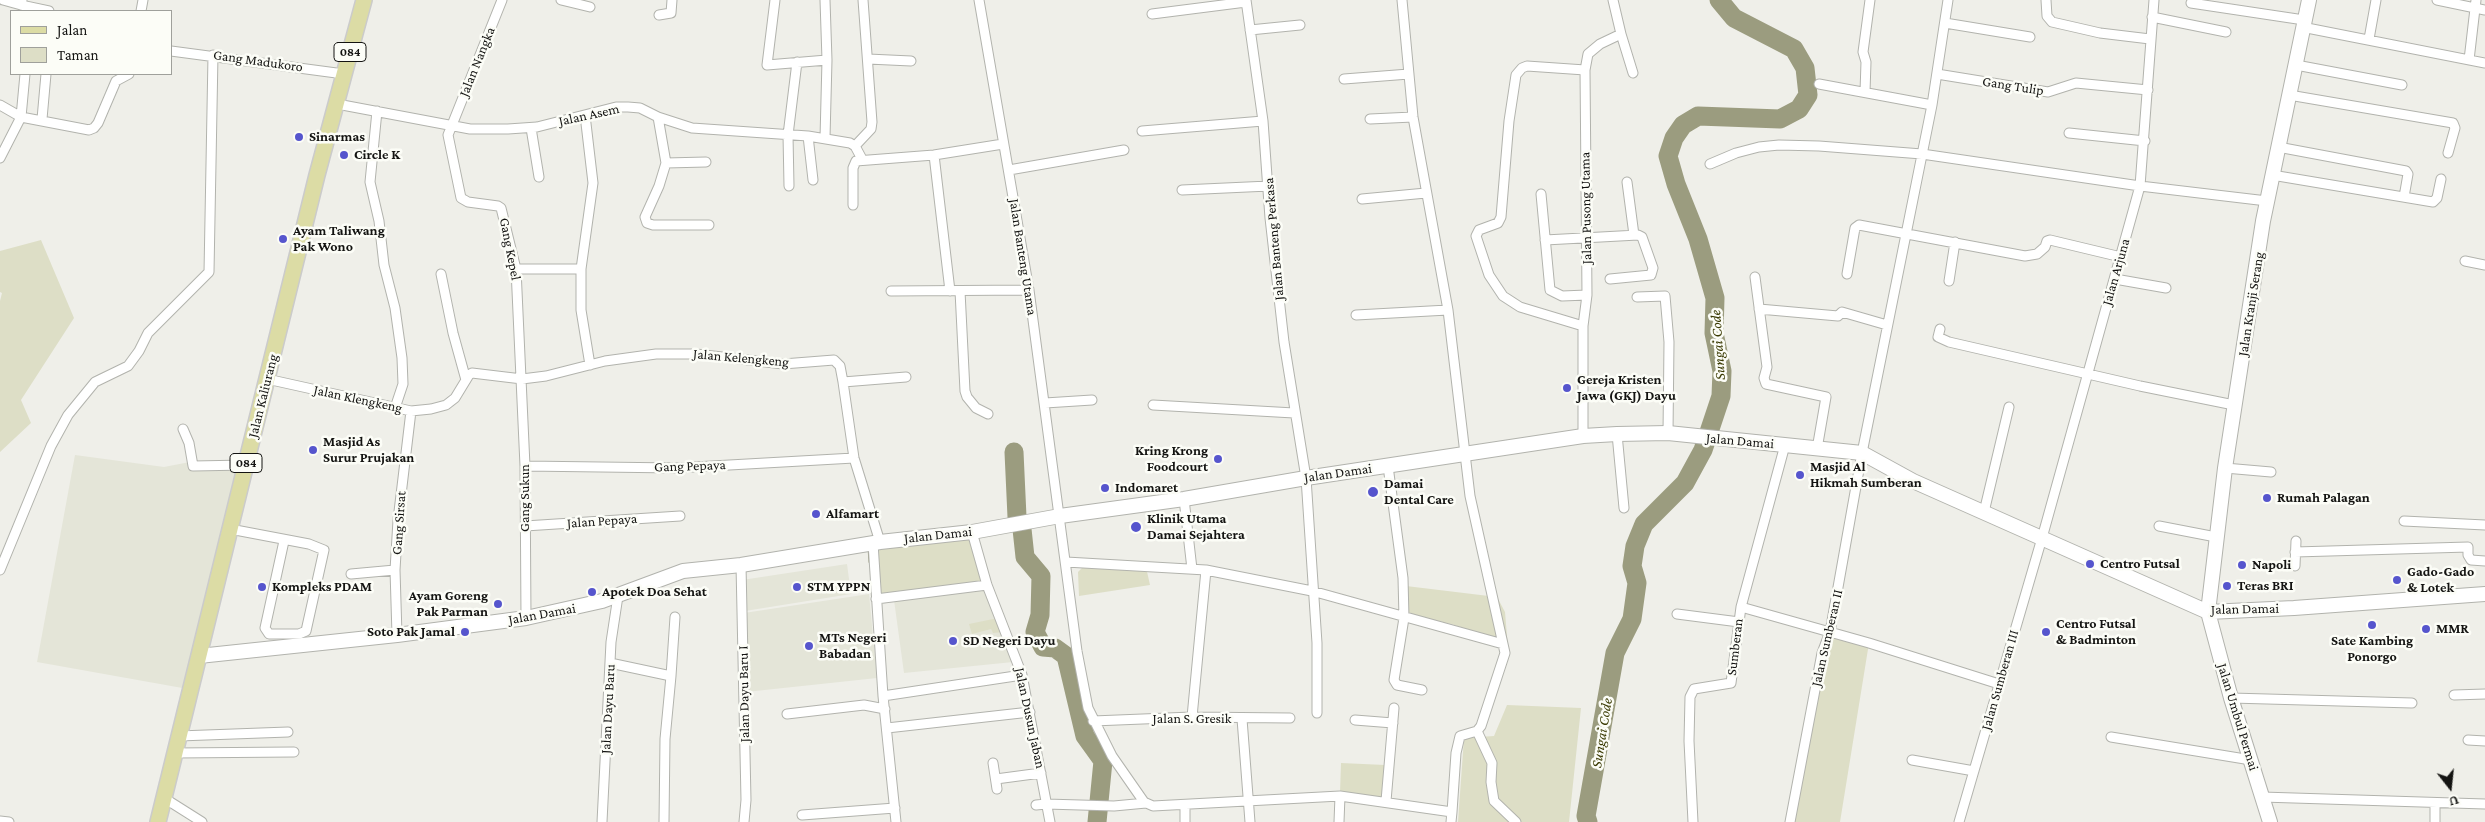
<!DOCTYPE html>
<style>
body{margin:0}
#map{position:relative;width:2485px;height:822px;overflow:hidden;background:#efefe9;font-family:"Crimson Pro",serif}
canvas{display:block}
.legend{position:absolute;left:10px;top:10px;width:162px;height:65px;box-sizing:border-box;background:#fcfdf7;border:1px solid #9fa09b;margin:0;padding:6px 9px;list-style:none;font-size:15px;color:#141412}
.legend li{display:flex;align-items:center;gap:10px;height:25px}
.legend b{width:25px;border:1px solid #9fa09b}
.north{position:absolute;left:2425px;top:762px;width:50px;height:50px;-webkit-text-stroke:4px #fcfdf7;paint-order:stroke;rotate:164deg;font-size:14px;font-weight:700;line-height:20px;text-align:center;color:#141412}
.north::after{content:'';display:block;margin:auto;width:18px;height:22px;background:#141412;clip-path:polygon(50% 0,100% 100%,50% 72%,0 100%)}
</style>
<div id="map">
<canvas width="2485" height="822"></canvas>
<ul class="legend">
<li><b style="height:6px;background:#dcdca5"></b>Jalan</li>
<li><b style="height:14px;background:#dddec6"></b>Taman</li>
</ul>
<div class="north">U</div>
</div>
<script>
const context = document.querySelector('canvas').getContext('2d');
context.lineJoin = 'round';
function fill(path, color) { context.fillStyle = color; context.fill(path, 'evenodd'); }
const shape = rows => new Path2D(rows.map(r => 'M' + r).join(''));
function strokePath(path, color, width, dash) { context.strokeStyle = color; context.lineWidth = width; context.lineCap = dash ? 'butt' : 'round'; context.setLineDash(dash || []); context.stroke(path); }
function label(font, color, halo, rows, align = 'center') {
  context.font = font + ' "Crimson Pro",serif'; context.lineWidth = 5; context.setLineDash([]); context.textBaseline = 'middle'; context.strokeStyle = halo; context.fillStyle = color; for (const [text, x, y, turn = 0] of rows) {
    context.save(); context.translate(x, y); context.rotate((+turn || 0) * Math.PI / 180); context.textAlign = isNaN(turn) ? turn : align; if (halo) context.strokeText(text, 0, 0); context.fillText(text, 0, 0); context.restore();
  }
}
fill(shape([
 [75,455,164,467,195,461,242,466,188,689,37,662],
 [847,564,851,594,745,611,742,580],
 [985,589,1013,662,904,673,894,600],
 [869,594,877,678,746,692,744,613]
]), '#e4e5d8');
fill(shape([
 [41,240,74,318,21,400,31,423,0,452,0,301,2,293,0,292,0,251],
 [973,535,986,584,876,598,874,544],
 [1086,564,1146,567,1150,585,1079,596,1078,572],
 [1406,586,1497,597,1505,612,1508,648,1452,624,1410,620],
 [998,618,1003,632,993,633,991,629,972,634,969,624],
 [1830,632,1869,643,1840,822,1790,822],
 [1507,705,1581,708,1569,822,1458,822,1464,738,1494,736],
 [1341,763,1385,765,1384,799,1340,793]
]), '#dddec6');
strokePath(shape([
 [869,548,870,562]
]), '#9b9c7f', 3);
strokePath(shape([
 [1014,452,1017,517],
 [1022,529,1025,557,1041,576,1040,615,1035,632,1043,647,1055,648,1066,656,1085,736,1103,761,1097,822],
 [1588,822,1586,816,1615,653,1632,619,1637,583,1632,566,1635,546,1644,524,1685,483,1703,450,1721,396,1722,371,1714,333,1715,298,1698,239,1676,184,1668,156,1674,138,1683,125,1698,116,1780,119,1799,109,1808,95,1805,68,1794,49,1734,18,1719,0]
]), '#9b9c7f', 19);
const street = shape([
 [3,0,21,5],
 [22,0,21,5,49,11],
 [502,0,448,135,461,198,468,202,498,206,501,208,516,269,525,466,526,618],
 [561,0,590,7],
 [775,0,767,65,827,60],
 [825,0,827,60,825,138],
 [979,0,1029,290,1077,651,1088,708,1112,756,1144,802,1153,806,1340,796,1452,812,1451,822],
 [1246,0,1263,121,1270,218,1284,342,1306,478,1317,643,1317,713],
 [1402,0,1413,117,1448,310,1470,496,1505,653,1481,726,1477,731,1460,736,1456,753,1452,812],
 [2046,0,2047,16,2052,22,2100,33,2150,39],
 [2437,0,2485,10],
 [2191,3,2304,20],
 [141,11,143,0],
 [1152,14,1246,2],
 [659,15,671,13,672,0],
 [2152,17,2226,32],
 [1945,23,2030,37],
 [2302,27,2485,63],
 [1250,30,1300,25],
 [1621,34,1633,73],
 [2369,39,2376,0],
 [171,51,344,74],
 [868,59,911,61],
 [2469,60,2476,0],
 [2296,65,2402,85],
 [1937,74,2048,92,2076,83,2148,90],
 [1344,79,1409,74],
 [1819,84,1932,105],
 [1865,92,1866,62,1863,52,1870,0],
 [2289,95,2453,123,2455,128,2448,153],
 [337,104,470,129,508,129,537,127,616,107,628,107,640,108,658,117,692,128,808,136,850,143,855,146,862,159],
 [0,105,21,117,89,130,94,128,98,123,116,81,129,74],
 [377,111,370,182,379,221,384,265,395,308,402,358,403,384,395,408],
 [585,115,593,183,581,269,581,310,590,365],
 [658,117,666,163,659,186,645,217,647,223,653,225,709,225],
 [42,119,46,74],
 [1370,119,1413,117],
 [531,128,539,177],
 [1142,131,1263,121],
 [2069,133,2145,141],
 [808,136,813,180],
 [855,146,871,129,872,122,863,0],
 [2278,147,2406,171,2408,174,2404,197],
 [934,155,950,291],
 [0,158,21,117,25,74],
 [666,163,706,162],
 [1710,164,1736,153,1759,147,1779,145,1819,146,1922,154,2140,186,2267,201],
 [1009,170,1124,150],
 [2272,175,2433,202,2437,198,2441,179],
 [1627,182,1634,235],
 [789,186,788,135,797,62],
 [1182,190,1269,186],
 [1541,194,1550,290,1562,296,1587,295],
 [1362,199,1426,193],
 [853,205,853,168,856,161,934,155,1003,144],
 [1545,240,1638,235,1642,237,1653,268,1651,275,1610,279],
 [2465,261,2485,265],
 [516,269,581,269],
 [441,274,453,333,466,380],
 [1847,274,1855,228,1859,225,2025,256,2037,254,2045,247,2047,241,2050,240,2121,257],
 [1755,277,1767,367,1764,378,1766,384,1826,397,1817,449],
 [2115,279,2166,288],
 [1949,281,1955,242],
 [891,291,1029,290],
 [960,291,965,391,967,397,976,408,988,414],
 [1637,297,1665,296,1669,342,1668,433],
 [1759,309,1838,316,1842,312,1887,325],
 [1356,315,1448,310],
 [1583,326,1520,307,1503,296,1489,275,1476,236,1479,230,1498,223,1501,217,1509,121,1516,75,1522,68,1527,66,1585,70],
 [1940,329,1938,337,1949,342,2140,386,2234,405],
 [267,379,411,411,431,409,446,405,455,398,469,375,472,373,522,379,546,376,605,361,656,354,696,354,783,364,834,360,840,366,843,382,854,458,880,542],
 [843,382,906,377],
 [1045,403,1092,400],
 [1153,405,1294,413],
 [183,429,189,443,193,466,246,465],
 [1617,434,1624,508],
 [1583,436,1583,326,1587,295,1585,70,1588,54,1600,44,1621,34,1613,0],
 [525,466,676,468,854,458],
 [1388,466,1403,578,1404,618,1394,680,1397,685,1422,690],
 [2225,468,2271,472],
 [1184,499,1192,569],
 [1984,512,2009,407],
 [2404,521,2485,525],
 [525,526,680,516],
 [2159,526,2216,537],
 [230,529,309,544,324,550,306,631,299,634,269,634,265,628,284,541],
 [972,532,987,585,1022,675,1050,822],
 [873,543,883,696,896,822],
 [2295,552,2468,547,2468,555,2471,560,2485,561],
 [1066,562,1206,570,1312,591,1503,644],
 [741,565,746,800,744,822],
 [2295,566,2296,541],
 [0,570,51,446,68,415,95,382,128,366,139,351,148,333,209,272,213,55],
 [351,574,395,570],
 [876,599,987,585],
 [1741,607,1869,643,1999,684],
 [1677,614,1739,622],
 [397,635,395,570,398,520,411,411],
 [610,663,671,676,665,739,664,822],
 [671,676,675,617],
 [2454,695,2485,694],
 [883,696,1022,675],
 [2231,698,2412,703],
 [787,714,864,705,885,709],
 [1192,717,1206,570],
 [1242,719,1250,822],
 [1355,720,1393,723],
 [1093,721,1192,717,1290,718],
 [887,728,1030,712],
 [1477,731,1492,763,1491,782,1494,801,1516,822],
 [179,736,288,732],
 [2111,737,2251,760],
 [2468,740,2485,741],
 [175,753,294,752],
 [1912,760,1974,771],
 [993,763,997,789],
 [996,779,1041,773],
 [2262,797,2485,804],
 [164,798,202,822],
 [1386,801,1394,708],
 [1036,805,1046,804,1114,806,1146,803],
 [1185,805,1185,822],
 [802,815,895,808],
 [0,821,9,822],
 [602,822,611,642,618,596],
 [1339,822,1340,796],
 [1693,822,1689,741,1690,697,1694,689,1731,683,1741,607,1785,445],
 [1790,822,1822,653,1830,632,1862,453,1932,105,1948,0],
 [1959,822,2042,538,2140,186,2154,0],
 [2435,822,2435,803]
]);
const secondary = shape([
 [199,656,397,635,526,618,602,601,683,571,741,565,880,542,972,532,1060,516,1184,499,1306,478,1583,436,1617,434,1668,433,1862,453,1913,481,2208,612,2294,608,2485,594],
 [2270,822,2231,698,2208,612,2225,468,2263,221,2309,0]
]);
const primary = shape([
 [158,822,317,175,364,0]
]);
strokePath(street, '#b2b3ad', 11);
strokePath(secondary, '#b2b3ad', 16);
strokePath(primary, '#cbcbcb', 18);
strokePath(street, '#fff', 9);
strokePath(secondary, '#fff', 14);
strokePath(primary, '#dcdca5', 15);
for (const [x, y, r, color] of [
 [299,137,5,"#5655cd"],
 [344,155,5,"#5655cd"],
 [283,239,5,"#5655cd"],
 [1567,388,5,"#5655cd"],
 [313,450,5,"#5655cd"],
 [1218,459,5,"#5655cd"],
 [1800,475,5,"#5655cd"],
 [1105,488,5,"#5655cd"],
 [1373,492,6,"#5655cd"],
 [2267,498,5,"#5655cd"],
 [816,514,5,"#5655cd"],
 [1136,527,6,"#5655cd"],
 [2090,564,5,"#5655cd"],
 [2242,565,5,"#5655cd"],
 [2397,580,5,"#5655cd"],
 [2227,586,5,"#5655cd"],
 [262,587,5,"#5655cd"],
 [797,587,5,"#5655cd"],
 [592,592,5,"#5655cd"],
 [498,604,5,"#5655cd"],
 [2372,625,5,"#5655cd"],
 [2426,629,5,"#5655cd"],
 [465,632,5,"#5655cd"],
 [2046,632,5,"#5655cd"],
 [953,641,5,"#5655cd"],
 [809,646,5,"#5655cd"]
]) { const dot = new Path2D(); dot.arc(x, y, r, 0, 2 * Math.PI); context.fillStyle = color; context.fill(dot); strokePath(dot, '#fcfdf7', 2); }
for (const [x, y, w] of [
 [350,52,32],
 [246,463,32]
]) { const box = new Path2D(); box.roundRect(x - w / 2, y - 9.5, w, 19, 4); context.fillStyle = '#fcfdf7'; context.fill(box); strokePath(box, '#141412', 1); }
label('bold 12px', '#141412', null, [
 ["084",350,52],
 ["084",246,463]
]);
label('14px', '#141412', '#fcfdf7', [
 ["Gang Madukoro",258,61,8],
 ["Jalan Nangka",477,62,-68],
 ["Gang Tulip",2013,86,9],
 ["Jalan Asem",589,115,-12],
 ["Jalan Pusong Utama",1586,208,-91],
 ["Jalan Banteng Perkasa",1274,239,-95],
 ["Gang Kepel",510,249,79],
 ["Jalan Banteng Utama",1023,257,81],
 ["Jalan Arjuna",2116,272,-74],
 ["Jalan Kranji Serang",2251,304,-81],
 ["Jalan Kelengkeng",741,358,5],
 ["Jalan Kaliurang",263,396,-76],
 ["Jalan Klengkeng",358,399,12],
 ["Jalan Damai",1740,441,5],
 ["Gang Pepaya",690,466,-2],
 ["Jalan Damai",1338,473,-8],
 ["Gang Sukun",525,498,-90],
 ["Jalan Pepaya",602,521,-4],
 ["Gang Sirsat",399,523,-86],
 ["Jalan Damai",938,535,-6],
 ["Jalan Damai",2245,609,-1],
 ["Jalan Damai",542,614,-10],
 ["Jalan Sumberan II",1827,638,-77],
 ["Sumberan",1735,647,-83],
 ["Jalan Sumberan III",2000,680,-74],
 ["Jalan Dayu Baru I",744,694,-91],
 ["Jalan Dayu Baru",608,709,-87],
 ["Jalan Umbul Permai",2238,717,73],
 ["Jalan Dusun Jaban",1030,718,78],
 ["Jalan S. Gresik",1192,719]
]);
label('bold 14px', '#141412', '#fcfdf7', [
 ["Sinarmas",309,137],
 ["Circle K",354,155],
 ["Ayam Taliwang",293,231],
 ["Pak Wono",293,247],
 ["Gereja Kristen",1577,380],
 ["Jawa (GKJ) Dayu",1577,396],
 ["Masjid As",323,442],
 ["Surur Prujakan",323,458],
 ["Kring Krong",1208,451,"right"],
 ["Foodcourt",1208,467,"right"],
 ["Masjid Al",1810,467],
 ["Hikmah Sumberan",1810,483],
 ["Damai",1384,484],
 ["Dental Care",1384,500],
 ["Indomaret",1115,488],
 ["Rumah Palagan",2277,498],
 ["Alfamart",826,514],
 ["Klinik Utama",1147,519],
 ["Damai Sejahtera",1147,535],
 ["Centro Futsal",2100,564],
 ["Napoli",2252,565],
 ["Gado-Gado",2407,572],
 ["& Lotek",2407,588],
 ["Teras BRI",2237,586],
 ["Kompleks PDAM",272,587],
 ["STM YPPN",807,587],
 ["Apotek Doa Sehat",602,592],
 ["Ayam Goreng",488,596,"right"],
 ["Pak Parman",488,612,"right"],
 ["Centro Futsal",2056,624],
 ["& Badminton",2056,640],
 ["MMR",2436,629],
 ["Soto Pak Jamal",455,632,"right"],
 ["MTs Negeri",819,638],
 ["Babadan",819,654],
 ["SD Negeri Dayu",963,641],
 ["Sate Kambing",2372,641,"center"],
 ["Ponorgo",2372,657,"center"]
], 'left');
label('italic 15px', '#3b3b04', '#fcfdf7', [
 ["Sungai Code",1718,345,-94],
 ["Sungai Code",1602,733,-81]
]);
</script>
